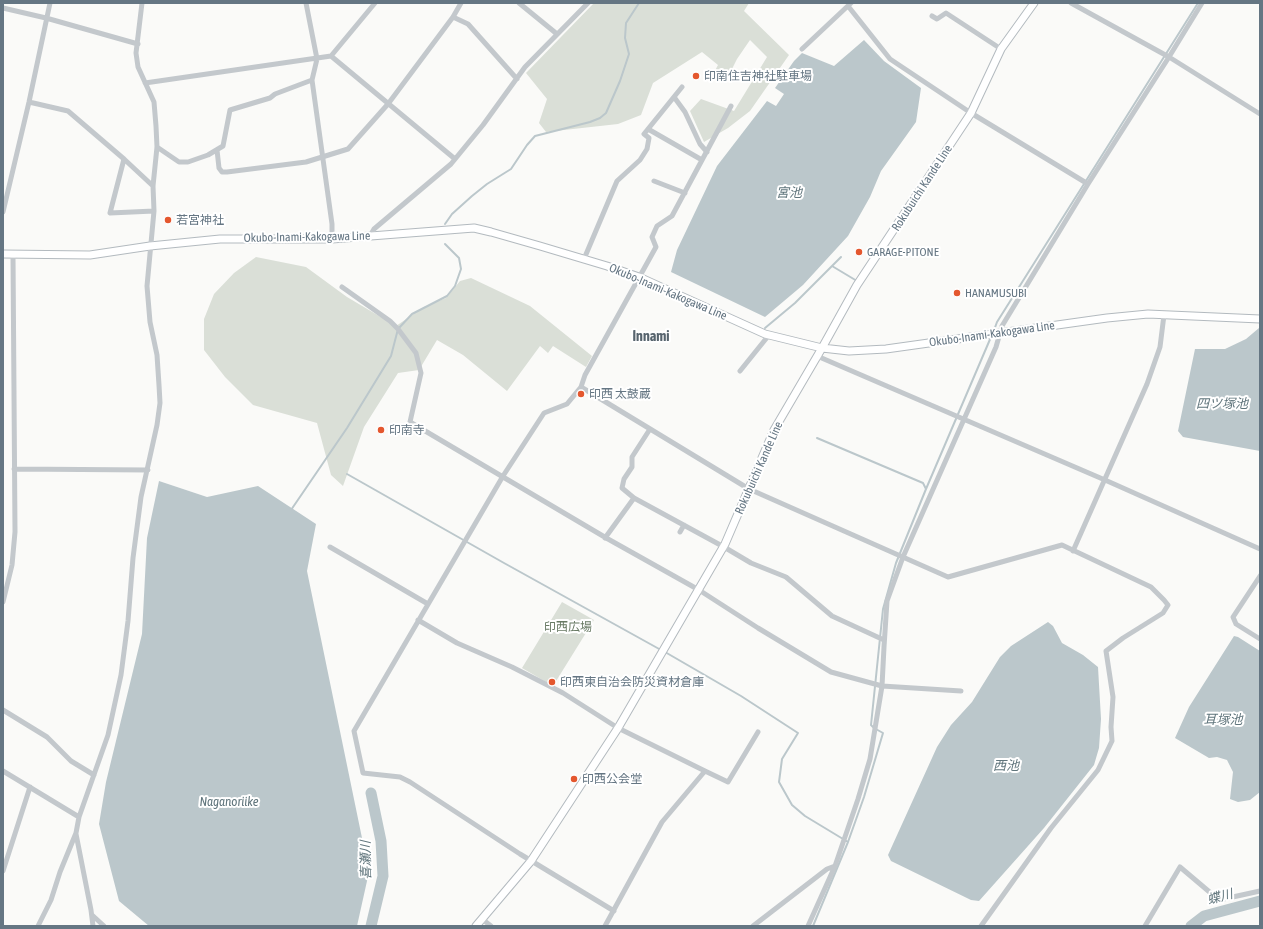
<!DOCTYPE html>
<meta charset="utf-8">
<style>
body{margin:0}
#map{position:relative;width:1263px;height:929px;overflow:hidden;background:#fafaf8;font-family:"Asap Condensed",sans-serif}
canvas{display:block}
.frame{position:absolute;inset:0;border:4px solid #657683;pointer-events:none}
</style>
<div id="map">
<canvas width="1263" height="929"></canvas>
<div class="frame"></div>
</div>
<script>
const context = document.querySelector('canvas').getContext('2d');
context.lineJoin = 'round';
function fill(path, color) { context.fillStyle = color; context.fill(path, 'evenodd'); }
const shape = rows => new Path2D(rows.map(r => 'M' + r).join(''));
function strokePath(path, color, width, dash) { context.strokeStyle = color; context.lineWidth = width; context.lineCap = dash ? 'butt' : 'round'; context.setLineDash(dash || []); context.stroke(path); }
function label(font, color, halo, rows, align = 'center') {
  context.font = font + ' "Asap Condensed","Noto Sans JP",sans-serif'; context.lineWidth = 4; context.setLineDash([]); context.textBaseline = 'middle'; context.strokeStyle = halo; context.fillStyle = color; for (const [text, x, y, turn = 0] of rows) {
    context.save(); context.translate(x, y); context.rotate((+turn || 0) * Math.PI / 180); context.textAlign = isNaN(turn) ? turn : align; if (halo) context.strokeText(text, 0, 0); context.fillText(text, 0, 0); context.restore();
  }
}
fill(shape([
 [594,3,749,3,744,11,789,55,750,111,728,128,704,142,690,111,701,99,734,111,767,57,750,40,737,59,725,83,710,80,718,65,702,52,653,83,641,115,618,124,546,132,539,123,547,99,526,73],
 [256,257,306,267,347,297,396,326,424,307,446,298,460,281,471,278,530,306,592,356,586,367,553,346,548,353,540,346,507,391,463,355,437,340,419,370,398,373,364,427,343,486,331,475,317,423,253,405,225,377,204,350,204,319,214,294,234,273],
 [562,602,594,620,553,686,522,668]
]), '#dadfd7');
fill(shape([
 [864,40,884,61,921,88,916,122,881,171,870,197,848,236,803,285,765,317,671,272,677,250,717,166,767,101,776,106,784,94,775,88,794,61,802,53,834,66],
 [1259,328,1260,328,1260,451,1183,437,1178,431,1195,349,1225,349,1246,339],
 [159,481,207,497,258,486,316,524,307,571,369,872,357,926,149,926,119,901,99,824,106,782,142,634,147,538],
 [1048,622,1053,626,1062,643,1083,655,1098,667,1101,719,1099,748,1094,765,1044,828,979,901,971,900,891,861,888,855,937,747,951,725,972,702,1000,657,1011,646],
 [1234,636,1238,637,1260,651,1260,792,1250,800,1238,802,1230,799,1233,772,1227,760,1217,757,1209,758,1175,738,1189,707]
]), '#bbc7cb');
strokePath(shape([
 [445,224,452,214,472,196,487,184,511,169,527,145,535,136,590,122,600,118,606,113,620,81,629,54,625,38,626,23,639,3],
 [832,266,857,281],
 [765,328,795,303,841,257],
 [993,333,997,322,1198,3],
 [347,474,504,563,661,650],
 [926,489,991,337],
 [291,510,347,428,391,356,398,329,412,314,447,296,455,286,461,269,459,258,445,244],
 [665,652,741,696,798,733,782,759,779,782,792,805,805,816,848,842],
 [813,926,848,842,864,797,883,733,874,728,871,725,883,609,896,563,926,489,923,483,817,438]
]), '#bbc7cb', 2);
strokePath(shape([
 [371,926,383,876,381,841,371,793],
 [1191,926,1204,916,1260,901]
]), '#bbc7cb', 11);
const secondary = shape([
 [3,254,90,255,150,246,220,239,332,239,474,228,491,232,540,246,607,266,639,277,765,334,822,348,849,351,886,349,1107,318,1148,314,1260,319],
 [476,926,531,861,618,728,725,544,774,430,822,348,857,285,971,113,1001,49,1034,3]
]);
strokePath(secondary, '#b3babf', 9);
strokePath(shape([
 [306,3,317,59,312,80,332,224,332,239],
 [519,3,557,34],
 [1071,3,1169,57,1260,114],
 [848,6,890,59,971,113,1088,184],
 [3,8,46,18,138,44],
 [932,16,937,19,946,13,1001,49],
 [453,17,461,3],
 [802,49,851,3],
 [331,56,455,159],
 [145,83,331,56,375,3],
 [674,97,685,112,700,144,707,152],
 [29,102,68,111,124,159,153,186],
 [648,129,702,160],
 [157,147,179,162,188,162,208,155,223,146,230,110,270,98,275,94,312,80],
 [217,150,219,168,222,172,227,172,306,162,348,149,388,104,453,17,468,24,517,79],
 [124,159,110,213,154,211],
 [654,181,685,193],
 [3,212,29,102,50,3],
 [370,236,374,229,451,164,483,125,525,67,588,3],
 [584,259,617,181,640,160,647,149,649,138,644,134,682,87],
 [342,287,390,321,398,329,416,353,421,373,410,422,608,539,699,590,758,628,831,672,882,686,961,691],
 [817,356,1105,480,1260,549],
 [740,371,769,335],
 [581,387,749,489,948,577,1062,545,1151,587,1164,600,1168,605,1163,613,1123,638,1106,651,1113,697,1111,727,1112,741,1098,770,1051,828,981,926],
 [650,429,632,457,632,467,624,479,622,488,634,498,724,547,751,563,786,577,832,616,884,640],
 [14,469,148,470],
 [680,532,684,525],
 [605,538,634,498],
 [330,547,428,604],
 [1073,551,1147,384,1160,347,1164,315],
 [1260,576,1233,617,1236,624,1260,639],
 [3,602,12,565,15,532,13,255],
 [418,620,457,643,512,667,563,693,618,728,705,771,662,822,605,926],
 [3,710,47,737,71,761,94,775],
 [3,771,79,817],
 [705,771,728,782,758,732],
 [76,834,91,910,93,926],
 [3,871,30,787],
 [614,911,520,854,410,782,400,777,363,773,354,731,503,476,544,413,567,404,581,387,585,375,656,247,652,237,657,226,672,216,731,106],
 [92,915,104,926],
 [482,919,491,926],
 [38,926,51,900,60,872,76,833,79,817,108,735,121,675,128,621,133,558,141,497,157,425,160,403,159,385,157,355,150,322,147,286,154,211,153,186,157,147,156,126,154,102,138,67,136,53,142,3],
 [753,926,827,869,835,866],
 [808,926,835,866,858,799,870,759,882,686,884,647,887,601,903,557,996,347,1002,326,1088,184,1169,57,1202,3],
 [1145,926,1180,867,1219,900,1260,891]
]), '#c3c8cc', 5);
strokePath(secondary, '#fff', 7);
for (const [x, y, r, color] of [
 [696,76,4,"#e4572e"],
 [168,220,4,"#e4572e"],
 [859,252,4,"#e4572e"],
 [957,293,4,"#e4572e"],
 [581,394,4,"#e4572e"],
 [381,430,4,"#e4572e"],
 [552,682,4,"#e4572e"],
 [574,779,4,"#e4572e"]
]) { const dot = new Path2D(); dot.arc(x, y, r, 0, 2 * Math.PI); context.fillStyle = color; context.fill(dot); strokePath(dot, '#fff', 1.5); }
label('12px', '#657683', '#fff', [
 ["印南住吉神社駐車場",704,76],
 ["若宮神社",176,220],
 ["GARAGE-PITONE",867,252],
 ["HANAMUSUBI",965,293],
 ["印西 太鼓蔵",589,394],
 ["印南寺",389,430],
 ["印西東自治会防災資材倉庫",560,682],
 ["印西公会堂",582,779]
], 'left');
label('12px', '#657683', '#fff', [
 ["Rokubuichi Kande Line",922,188,-57],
 ["Okubo-Inami-Kakogawa Line",307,237,-1],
 ["Okubo-Inami-Kakogawa Line",668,292,23],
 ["Okubo-Inami-Kakogawa Line",992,334,-8],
 ["Rokubuichi Kande Line",759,468,-66]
]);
label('12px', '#687a64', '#fff', [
 ["印西広場",568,627]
]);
label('italic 13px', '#60757c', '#fff', [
 ["宮池",789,193],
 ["四ツ塚池",1222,404],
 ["耳塚池",1223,720],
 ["西池",1006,766],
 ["Naganoriike",229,802],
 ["喜瀬川",366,860,-91],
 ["蝶川",1220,897,-15]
]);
label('bold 14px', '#57646e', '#fff', [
 ["Innami",651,337]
]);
</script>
